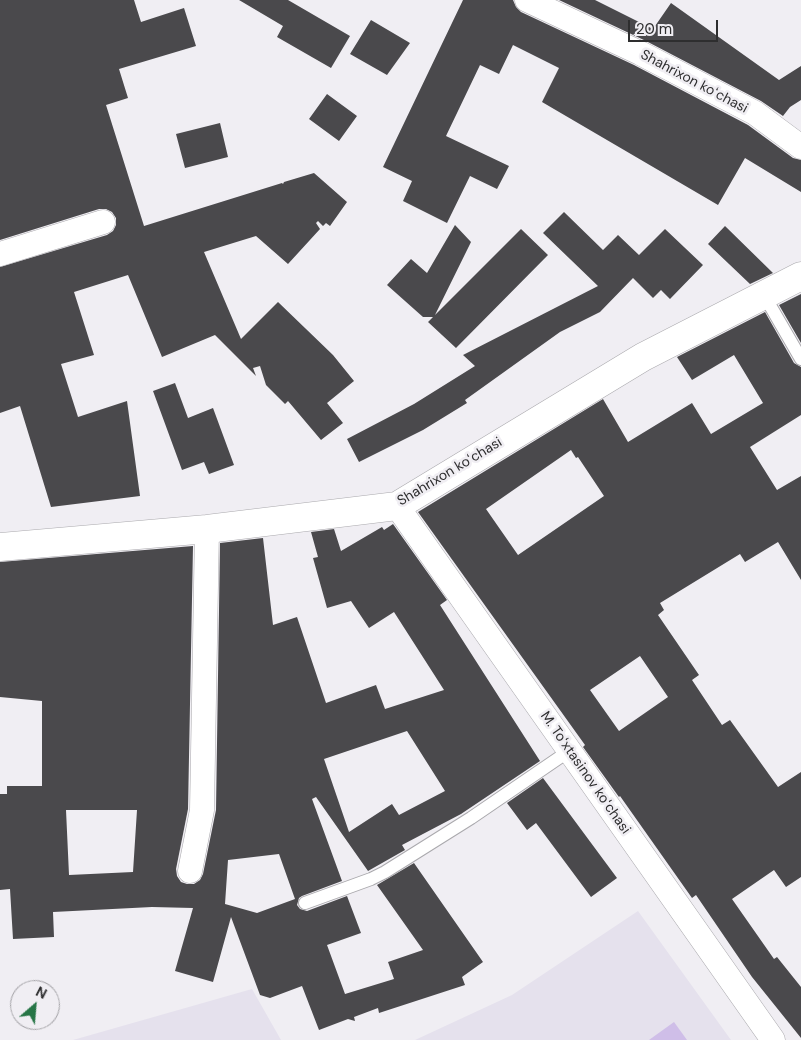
<!DOCTYPE html>
<meta charset="utf-8">
<style>
body{margin:0}
#map{position:relative;width:801px;height:1040px;overflow:hidden;background:#f0eef3;font-family:"DM Sans",sans-serif}
canvas{display:block}
.north{position:absolute;left:10px;top:980px;width:50px;height:50px;box-sizing:border-box;background:#f0eef3;border:1px solid #a2a1a5;border-radius:50%;rotate:27deg;font-size:14px;font-weight:700;line-height:20px;text-align:center;color:#2e2e2f}
.north::after{content:'';display:block;margin:auto;width:18px;height:22px;background:#267546;clip-path:polygon(50% 0,100% 100%,50% 72%,0 100%)}
.scale{position:absolute;left:628px;top:20px;width:90px;height:22px;box-sizing:border-box;border:2px solid #2e2e2f;border-top:0;padding-left:6px;font-size:15px;line-height:18px;white-space:nowrap;color:#2e2e2f;-webkit-text-stroke:4px #f0eef3;paint-order:stroke}
</style>
<div id="map">
<canvas width="801" height="1040"></canvas>
<div class="north">N</div>
<div class="scale">20 m</div>
</div>
<script>
const context = document.querySelector('canvas').getContext('2d');
context.lineJoin = 'round';
function fill(path, color) { context.fillStyle = color; context.fill(path, 'evenodd'); }
const shape = rows => new Path2D(rows.map(r => 'M' + r).join(''));
function strokePath(path, color, width, dash) { context.strokeStyle = color; context.lineWidth = width; context.lineCap = dash ? 'butt' : 'round'; context.setLineDash(dash || []); context.stroke(path); }
function label(font, color, halo, rows, align = 'center') {
  context.font = font + ' "DM Sans",sans-serif'; context.lineWidth = 5; context.setLineDash([]); context.textBaseline = 'middle'; context.strokeStyle = halo; context.fillStyle = color; for (const [text, x, y, turn = 0] of rows) {
    context.save(); context.translate(x, y); context.rotate((+turn || 0) * Math.PI / 180); context.textAlign = isNaN(turn) ? turn : align; if (halo) context.strokeText(text, 0, 0); context.fillText(text, 0, 0); context.restore();
  }
}
fill(shape([
 [638,911,731,1040,415,1040,512,995],
 [252,989,281,1040,73,1040]
]), '#e5e1ed');
fill(shape([
 [674,1022,687,1040,649,1040]
]), '#cfbee8');
fill(shape([
 [0,0,134,0,141,22,184,8,196,46,119,69,128,98,106,105,144,226,282,183,283,184,284,182,314,173,347,202,330,226,326,223,323,226,318,221,316,223,320,229,288,264,256,236,204,252,241,339,278,302,333,355,354,381,327,403,343,423,321,440,288,401,285,404,266,385,260,366,253,368,256,376,215,335,162,357,128,275,74,292,94,355,61,364,78,417,127,401,140,496,51,507,20,406,0,413,0,267,107,235,113,231,116,225,116,218,112,212,106,209,99,209,0,240],
 [239,0,288,0,350,36,331,68,277,37,283,26],
 [463,0,513,0,516,7,521,12,634,65,748,125,793,158,801,160,801,192,745,158,718,205,542,102,559,68,513,45,499,74,480,65,446,136,509,166,497,189,470,176,447,223,403,201,412,181,383,167],
 [559,0,595,0,653,29,671,3,779,80,801,66,801,100,790,107,783,116,761,101,646,41],
 [371,20,410,43,387,75,350,54],
 [327,94,357,116,339,141,309,119],
 [220,123,228,157,185,168,176,134],
 [564,212,603,250,618,235,639,255,665,229,703,265,670,299,661,290,653,298,633,278,600,312,560,332,465,400,467,403,423,430,359,462,347,439,414,404,475,366,463,355,598,286,543,233],
 [455,225,471,242,435,315,521,229,548,255,456,348,428,322,433,317,423,317,387,285,411,259,427,273],
 [725,226,773,273,750,284,708,244],
 [801,294,801,343,779,305],
 [765,312,794,363,801,367,801,415,750,447,777,490,801,476,801,580,778,542,745,562,740,554,660,603,664,610,658,615,699,675,692,680,722,725,730,720,778,787,801,772,801,877,786,887,774,870,732,899,774,959,777,957,801,987,801,1038,752,977,696,895,692,898,620,796,619,797,583,747,585,745,418,512,603,399,628,442,692,403,711,434,763,403,734,355,692,380,677,357],
 [571,450,576,458,578,457,604,496,518,555,486,509],
 [640,656,668,697,619,731,590,690],
 [175,383,188,418,213,408,234,465,209,474,204,462,182,470,153,391],
 [393,524,447,600,440,605,540,761,461,814,402,845,405,850,368,871,316,797,312,799,342,881,302,896,299,898,297,905,300,909,307,911,347,896,361,933,327,945,345,994,394,979,388,962,423,950,377,885,414,863,483,962,462,977,465,985,379,1013,378,1008,354,1017,355,1021,348,1019,319,1030,302,986,270,998,260,995,231,917,213,982,175,971,193,908,152,907,53,912,54,937,13,939,10,889,0,890,0,794,7,794,7,786,42,786,42,701,0,697,0,562,193,546,188,809,176,869,177,876,181,882,187,884,194,884,200,880,203,874,216,810,220,543,263,538,273,625,297,617,326,703,376,685,385,709,444,690,394,612,369,628,351,601,327,608,313,558,318,557,311,532,334,529,341,551,382,527,384,530],
 [407,731,445,791,399,815,392,804,349,832,324,759],
 [66,810,137,810,133,872,69,875],
 [279,854,295,899,257,913,225,904,228,860],
 [543,778,617,878,591,897,536,823,527,830,507,803]
]), '#4a494c');
const service = shape([
 [764,295,801,359],
 [305,903,371,879,385,872,471,818,569,751]
]);
const minor = shape([
 [527,0,640,53,755,113,801,147],
 [0,254,103,222],
 [397,506,773,1040],
 [190,871,202,810,207,529]
]);
const tertiary = shape([
 [0,547,207,529,397,506,643,357,801,276]
]);
strokePath(service, '#aaa9ad', 14);
strokePath(minor, '#aaa9ad', 25);
strokePath(tertiary, '#aaa9ad', 29);
strokePath(service, '#fff', 12);
strokePath(minor, '#fff', 24);
strokePath(tertiary, '#fff', 28);
label('14px', '#2e2e2f', '#f0eef3', [
 ["Shahrixon koʻchasi",694,82,28],
 ["Shahrixon koʻchasi",450,472,-31],
 ["M. Toʻxtasinov koʻchasi",585,773,55]
]);
</script>
